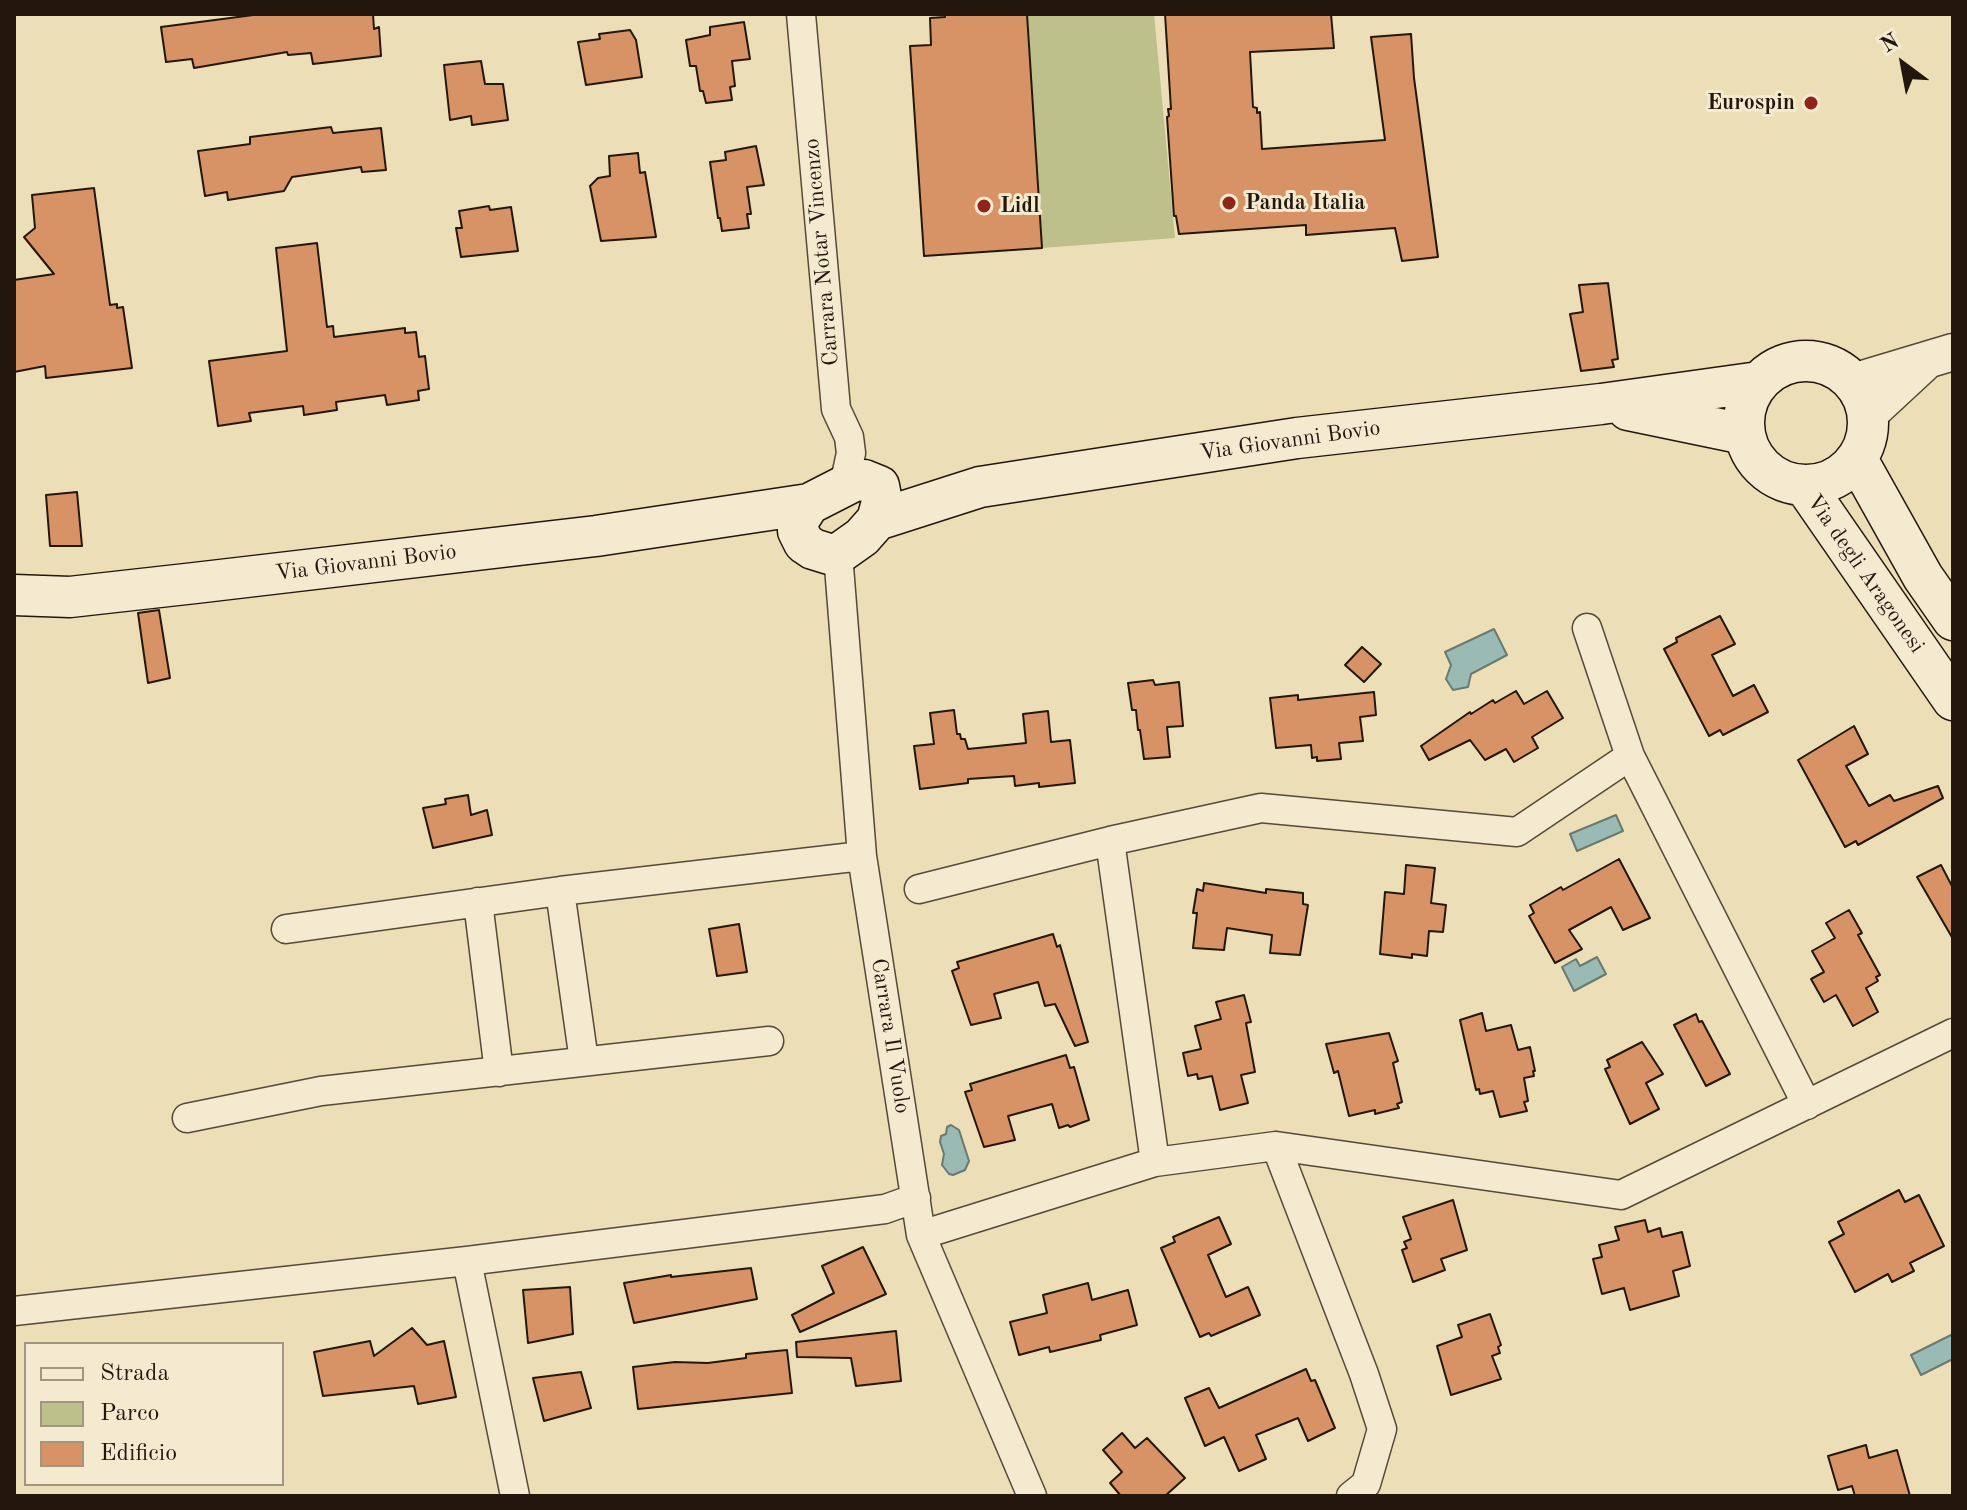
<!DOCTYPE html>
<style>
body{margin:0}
#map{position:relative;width:1967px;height:1510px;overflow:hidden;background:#ecdeb6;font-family:"Old Standard TT",serif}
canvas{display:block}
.frame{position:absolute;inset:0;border:16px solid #23170d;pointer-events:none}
.legend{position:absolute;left:24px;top:1342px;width:260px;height:144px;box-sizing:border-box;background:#f3ead0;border:2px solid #a09682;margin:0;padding:10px 14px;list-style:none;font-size:24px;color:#23170d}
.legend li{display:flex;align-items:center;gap:16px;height:40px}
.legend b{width:40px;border:2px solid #a09682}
.north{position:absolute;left:1863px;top:24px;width:80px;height:80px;-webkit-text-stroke:6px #f3ead0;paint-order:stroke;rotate:328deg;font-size:22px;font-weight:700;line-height:32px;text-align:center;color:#23170d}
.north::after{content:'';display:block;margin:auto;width:28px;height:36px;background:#23170d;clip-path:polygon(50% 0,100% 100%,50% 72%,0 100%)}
</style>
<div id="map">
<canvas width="1967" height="1510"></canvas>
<div class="frame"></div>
<ul class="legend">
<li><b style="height:10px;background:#f3ead0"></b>Strada</li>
<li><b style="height:22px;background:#bdc08b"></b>Parco</li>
<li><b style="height:22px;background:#d79266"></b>Edificio</li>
</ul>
<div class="north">N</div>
</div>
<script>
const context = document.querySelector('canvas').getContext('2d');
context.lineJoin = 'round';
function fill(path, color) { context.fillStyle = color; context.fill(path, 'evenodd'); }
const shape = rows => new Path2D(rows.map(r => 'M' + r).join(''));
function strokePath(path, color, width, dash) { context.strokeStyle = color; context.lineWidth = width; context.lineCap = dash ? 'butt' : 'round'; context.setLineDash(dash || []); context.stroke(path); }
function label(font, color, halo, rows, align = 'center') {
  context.font = font + ' "Old Standard TT",serif'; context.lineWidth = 6; context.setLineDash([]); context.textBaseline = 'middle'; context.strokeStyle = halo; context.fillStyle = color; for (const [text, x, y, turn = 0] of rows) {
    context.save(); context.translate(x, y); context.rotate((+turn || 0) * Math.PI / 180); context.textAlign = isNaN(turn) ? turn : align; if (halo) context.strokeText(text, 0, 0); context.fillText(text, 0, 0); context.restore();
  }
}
fill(shape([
 [1027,14,1154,14,1175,238,1042,248]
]), '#bdc08b');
const water = shape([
 [1494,629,1507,655,1471,674,1468,687,1453,690,1446,679,1451,665,1445,652,1494,629],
 [1616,815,1623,831,1577,851,1570,834,1616,815],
 [1597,957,1606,974,1574,991,1562,967,1576,959,1580,966,1597,957],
 [951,1125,959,1130,969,1161,965,1170,953,1175,949,1174,942,1165,944,1154,940,1142,941,1136,946,1134,947,1127,951,1125],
 [1953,1334,1953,1359,1921,1375,1911,1355,1953,1334]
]);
fill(water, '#9abbb4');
strokePath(water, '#6a7971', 2);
const building = shape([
 [261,14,373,14,374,29,379,27,381,56,313,64,311,53,288,55,287,52,194,68,192,59,166,62,161,27,261,14],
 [944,14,1027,14,1042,248,924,256,910,46,931,45,930,18,945,17,944,14],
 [1165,14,1331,14,1334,48,1250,52,1253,107,1257,108,1257,113,1260,112,1262,149,1385,140,1371,37,1411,34,1414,78,1438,257,1402,261,1395,228,1306,235,1306,225,1179,234,1176,216,1174,216,1167,117,1169,116,1168,109,1171,109,1165,14],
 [744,22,750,59,732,61,735,86,730,87,732,100,706,103,703,91,700,91,696,66,690,66,686,40,710,35,710,27,744,22],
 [630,30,636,40,642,77,586,85,578,42,600,39,599,34,630,30],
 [481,61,485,84,503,84,508,120,472,125,471,116,450,120,444,65,481,61],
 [331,127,333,133,381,128,386,170,362,172,361,167,292,177,284,191,228,200,227,192,205,196,198,151,250,144,250,137,331,127],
 [756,146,764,185,747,187,751,214,747,214,749,228,722,231,720,218,718,218,710,162,726,160,725,152,756,146],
 [638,153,640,173,645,172,656,237,601,241,590,186,598,178,610,176,609,156,638,153],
 [94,188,110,305,117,304,117,308,123,307,132,368,46,378,45,366,14,372,14,280,54,274,24,237,35,228,32,195,94,188],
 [489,206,490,210,511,207,518,251,461,257,456,228,462,228,459,211,489,206],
 [317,243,327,327,333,326,334,337,405,328,405,333,416,332,419,357,425,356,429,389,418,391,419,400,387,405,385,395,336,402,337,410,304,415,303,406,249,413,251,421,218,426,209,361,287,351,276,248,317,243],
 [1608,283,1618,359,1612,360,1614,367,1581,371,1570,314,1583,312,1579,285,1608,283],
 [77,492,82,546,50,546,46,495,77,492],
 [159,610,170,678,148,683,138,613,159,610],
 [1720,616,1735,644,1712,655,1733,696,1754,685,1768,712,1723,735,1720,730,1709,736,1664,649,1677,642,1676,638,1720,616],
 [1362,647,1381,664,1364,682,1345,665,1362,647],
 [1153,680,1155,685,1179,682,1183,726,1167,727,1170,757,1144,759,1140,730,1138,730,1136,710,1132,710,1128,683,1153,680],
 [1516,691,1524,704,1547,691,1563,718,1532,737,1538,748,1514,762,1506,749,1485,760,1470,740,1429,760,1421,746,1470,712,1471,714,1493,700,1495,703,1516,691],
 [1374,692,1376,715,1360,717,1363,741,1339,743,1341,759,1317,761,1317,757,1312,758,1311,745,1276,748,1270,698,1298,695,1298,700,1374,692],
 [954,710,957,734,960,734,961,739,965,739,968,749,1026,743,1023,714,1048,711,1051,742,1070,740,1075,783,1039,787,1039,783,1015,786,1014,776,968,779,968,783,920,789,914,746,934,744,930,713,954,710],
 [1854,726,1868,754,1846,766,1869,806,1890,795,1894,801,1938,786,1943,798,1858,845,1856,841,1845,847,1798,760,1854,726],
 [468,795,471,815,487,810,492,835,433,848,423,808,446,804,445,799,468,795],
 [1619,859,1650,918,1623,930,1611,907,1569,930,1582,949,1555,963,1529,916,1534,913,1530,905,1561,887,1563,890,1619,859],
 [1406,865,1435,868,1431,903,1446,905,1443,932,1429,931,1427,956,1412,954,1412,958,1380,954,1385,892,1404,894,1406,865],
 [1941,865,1953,888,1953,939,1917,877,1941,865],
 [1204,883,1266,893,1266,889,1303,893,1303,904,1308,905,1300,955,1270,953,1272,935,1227,928,1224,950,1193,948,1197,913,1193,913,1197,889,1203,891,1204,883],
 [1849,910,1862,933,1858,935,1880,975,1876,977,1878,981,1866,988,1878,1012,1853,1026,1836,995,1824,1002,1811,979,1824,972,1812,951,1835,938,1826,923,1849,910],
 [739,924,747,972,717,976,709,929,739,924],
 [1053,934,1057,947,1060,945,1088,1042,1075,1046,1055,1004,1045,1006,1038,982,994,994,1001,1018,971,1025,952,971,959,968,957,962,1053,934],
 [1244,995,1251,1022,1246,1023,1255,1072,1241,1075,1248,1103,1220,1110,1212,1076,1198,1079,1197,1074,1188,1076,1183,1053,1201,1049,1195,1026,1221,1019,1216,1002,1244,995],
 [1482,1013,1486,1031,1511,1025,1518,1050,1530,1047,1535,1071,1533,1071,1534,1076,1524,1078,1528,1101,1524,1102,1527,1111,1500,1117,1493,1091,1480,1094,1479,1089,1476,1090,1460,1020,1482,1013],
 [1696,1014,1699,1022,1702,1021,1730,1074,1706,1086,1674,1025,1696,1014],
 [1389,1033,1398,1061,1393,1063,1402,1102,1397,1104,1399,1108,1375,1114,1375,1110,1349,1116,1338,1071,1334,1073,1326,1044,1389,1033],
 [1642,1042,1663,1074,1646,1083,1659,1109,1630,1124,1605,1069,1610,1067,1607,1060,1642,1042],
 [1066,1055,1070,1068,1074,1067,1089,1120,1070,1127,1068,1125,1059,1128,1052,1104,1008,1116,1015,1140,984,1147,965,1092,972,1090,970,1084,1066,1055],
 [1899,1190,1905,1202,1919,1195,1944,1246,1910,1263,1914,1271,1892,1282,1888,1274,1855,1292,1829,1242,1844,1234,1838,1222,1899,1190],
 [1453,1200,1467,1250,1441,1259,1445,1270,1413,1282,1402,1250,1407,1248,1404,1242,1411,1239,1403,1217,1453,1200],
 [1219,1217,1231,1244,1208,1255,1226,1297,1248,1287,1260,1315,1211,1336,1209,1333,1200,1337,1161,1248,1175,1242,1173,1237,1219,1217],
 [1645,1220,1648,1232,1660,1228,1662,1237,1682,1232,1690,1266,1673,1271,1679,1296,1630,1310,1624,1288,1602,1294,1593,1259,1602,1257,1599,1245,1619,1240,1615,1227,1645,1220],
 [863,1247,886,1294,800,1332,792,1315,834,1293,822,1266,863,1247],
 [751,1268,757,1299,634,1323,624,1283,671,1275,671,1277,751,1268],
 [1088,1283,1092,1300,1128,1290,1137,1325,1100,1335,1101,1340,1050,1352,1049,1347,1019,1355,1010,1322,1047,1313,1043,1295,1088,1283],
 [570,1287,573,1334,528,1343,523,1290,570,1287],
 [1490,1314,1501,1345,1498,1347,1500,1353,1492,1356,1501,1379,1451,1395,1437,1346,1462,1337,1458,1325,1490,1314],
 [412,1328,427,1345,444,1341,456,1397,418,1404,414,1386,323,1396,314,1352,370,1341,374,1356,412,1328],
 [896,1331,901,1381,856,1386,851,1358,797,1357,796,1342,896,1331],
 [787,1350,792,1393,638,1409,633,1367,675,1362,708,1363,746,1358,746,1354,787,1350],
 [1306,1369,1311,1381,1315,1380,1335,1428,1308,1441,1298,1418,1256,1435,1266,1459,1239,1471,1224,1437,1205,1446,1185,1398,1209,1388,1219,1408,1306,1369],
 [581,1372,591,1408,544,1421,533,1378,581,1372],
 [1122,1433,1135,1448,1147,1438,1185,1478,1165,1496,1121,1496,1110,1483,1122,1472,1103,1450,1122,1433],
 [1866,1445,1869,1458,1897,1450,1910,1496,1855,1496,1852,1486,1838,1490,1828,1456,1866,1445]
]);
fill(building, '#d79266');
strokePath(building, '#23170d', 2);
const minor = shape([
 [801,14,836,409,849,437,851,453,844,486],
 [838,554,862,856,921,1235,1032,1496],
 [1587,628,1630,756],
 [1110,841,1155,1162],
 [919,889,1110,841,1261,808,1517,832,1630,756,1807,1105],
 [560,891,584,1061],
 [478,902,499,1072],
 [286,929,560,891,862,856],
 [187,1118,321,1091,769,1041],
 [921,1235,1155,1162,1276,1146],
 [467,1261,515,1496],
 [14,1311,467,1261,885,1209,916,1198],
 [1351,1496,1366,1484,1382,1429,1364,1374,1276,1146,1621,1195,1953,1033]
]);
const tertiary = shape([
 [1853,382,1953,352],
 [1868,415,1923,364]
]);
const secondary = shape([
 '1744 423a62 62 0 1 1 124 0a62 62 0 1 1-124 0Z',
 [1628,410,1744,434],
 [1857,459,1923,577,1953,620],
 [864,480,879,486,882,502,877,520,862,537,838,554,829,554,813,549,804,543,798,531,798,521,809,504,854,481,864,480],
 [1805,486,1953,700],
 [877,520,980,487,1297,438,1601,404,1759,382],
 [14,595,70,597,195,583,596,536,809,504]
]);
strokePath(minor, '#554937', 31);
strokePath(tertiary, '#554937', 39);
strokePath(secondary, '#23170d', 43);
strokePath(minor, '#f3ead0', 28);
strokePath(tertiary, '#f3ead0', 36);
strokePath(secondary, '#f3ead0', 40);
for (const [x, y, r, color] of [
 [1811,103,8,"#8f2418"],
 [1229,203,8,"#8f2418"],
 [984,206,8,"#8f2418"]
]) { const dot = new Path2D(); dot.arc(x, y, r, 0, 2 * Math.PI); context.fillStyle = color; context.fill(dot); strokePath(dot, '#f3ead0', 3); }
label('bold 22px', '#23170d', '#f3ead0', [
 ["Eurospin",1795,103,"right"],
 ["Panda Italia",1245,203],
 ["Lidl",1000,206]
], 'left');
label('22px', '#23170d', '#f3ead0', [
 ["Carrara Notar Vincenzo",822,252,-95],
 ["Via Giovanni Bovio",1290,441,-8],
 ["Via Giovanni Bovio",366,563,-7],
 ["Via degli Aragonesi",1865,574,55],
 ["Carrara Il Vuolo",890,1036,81]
]);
</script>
